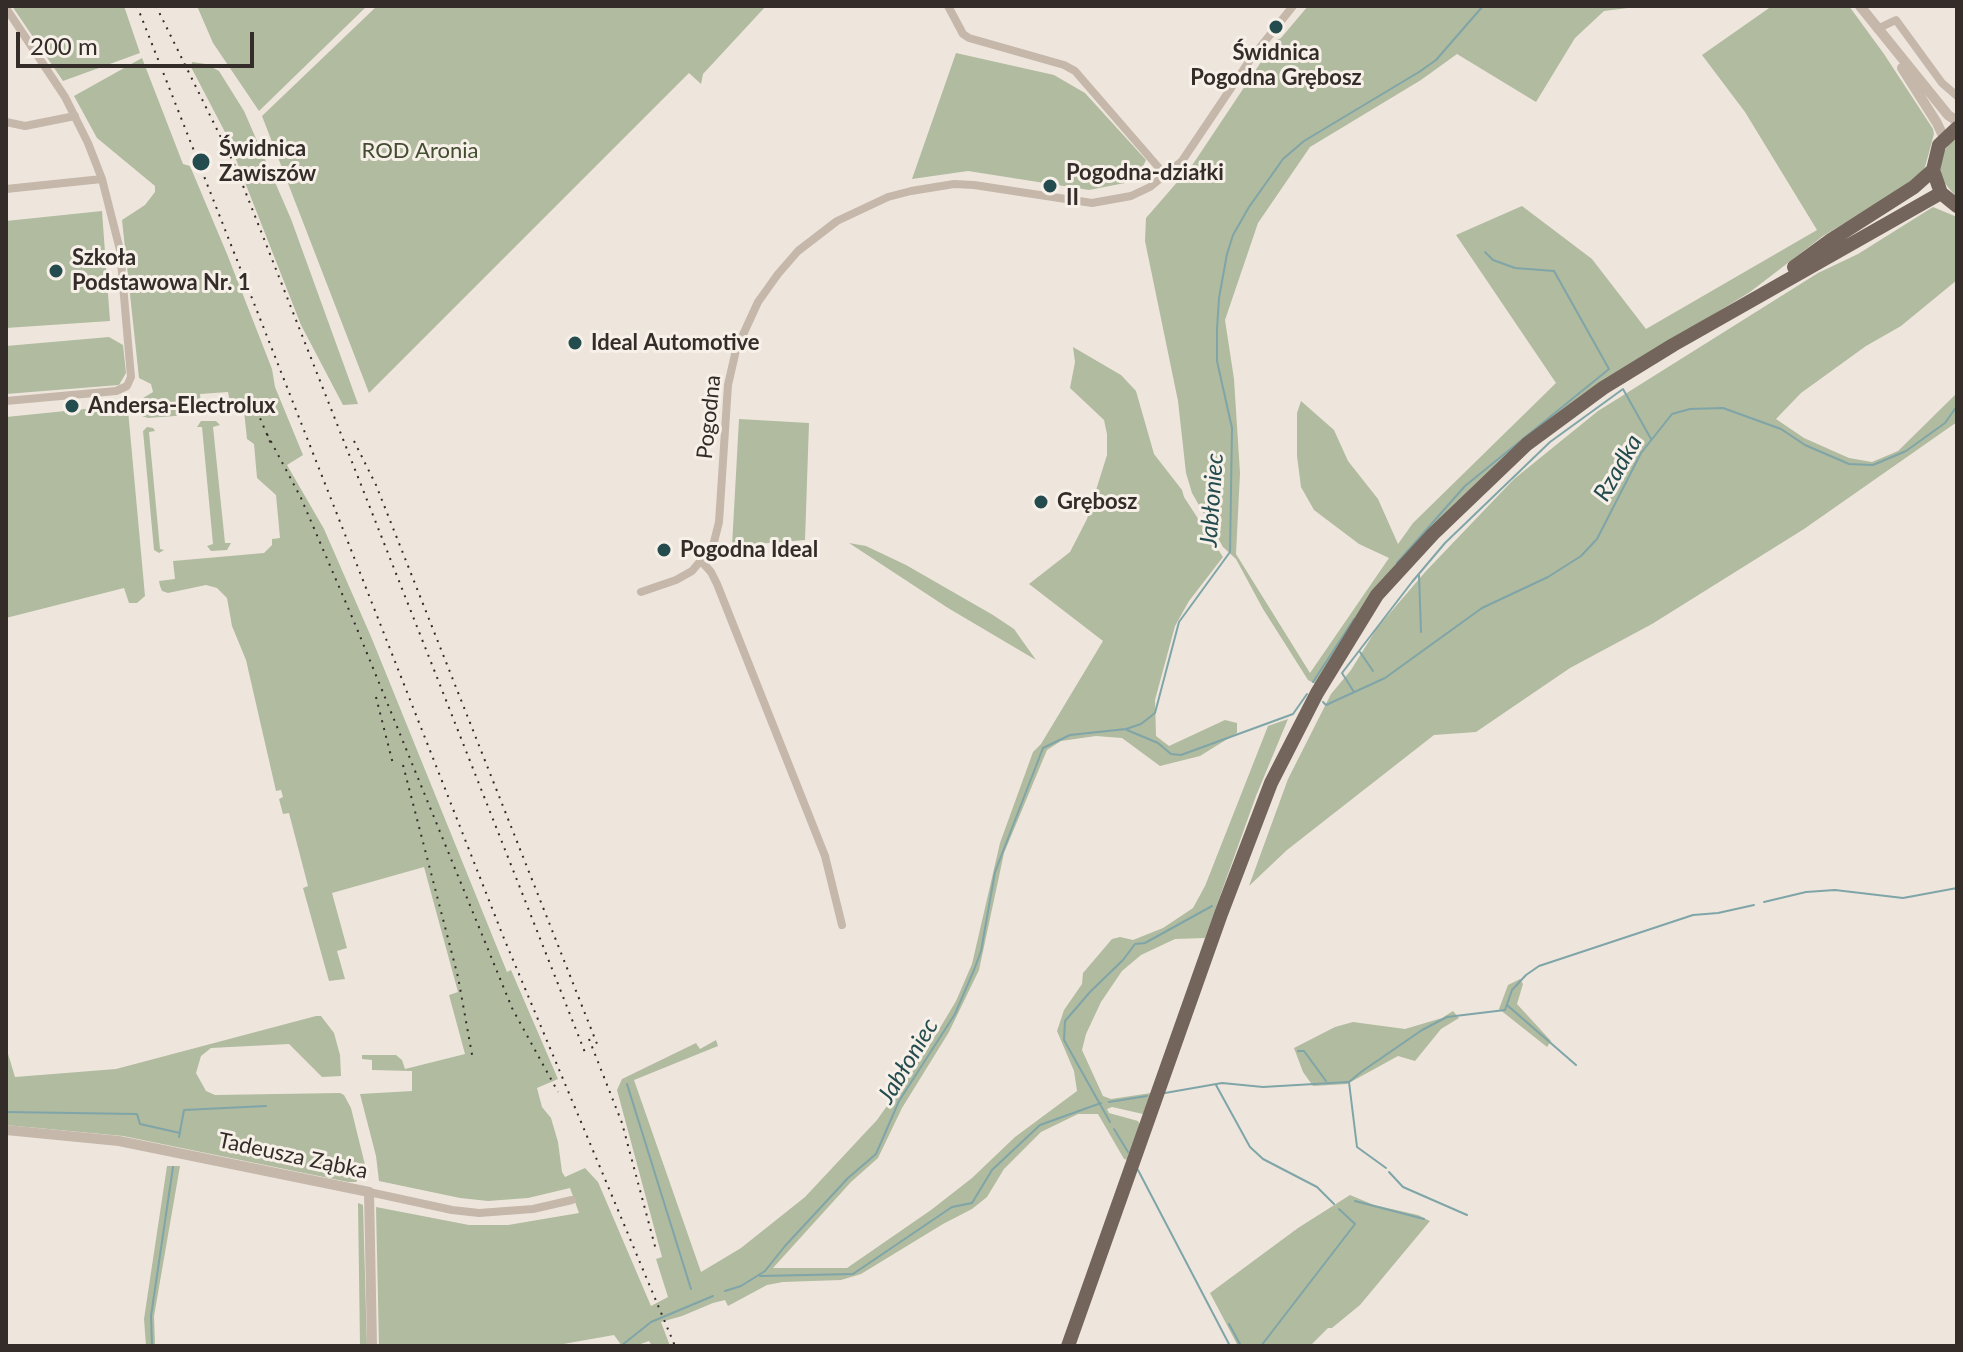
<!DOCTYPE html>
<meta charset="utf-8">
<style>
body{margin:0}
#map{position:relative;width:1963px;height:1352px;overflow:hidden;background:#eee6dd;font-family:Lato,sans-serif}
canvas{display:block}
.frame{position:absolute;inset:0;border:8px solid #332c29;pointer-events:none}
.scale{position:absolute;left:16px;top:32px;width:238px;height:36px;box-sizing:border-box;border:4px solid #332c29;border-top:0;padding-left:10px;font-size:24px;line-height:28px;white-space:nowrap;color:#332c29;-webkit-text-stroke:6px #f7f0e8;paint-order:stroke}
</style>
<div id="map">
<canvas width="1963" height="1352"></canvas>
<div class="frame"></div>
<div class="scale">200 m</div>
</div>
<script>
const context = document.querySelector('canvas').getContext('2d');
context.lineJoin = 'round';
function fill(path, color) { context.fillStyle = color; context.fill(path, 'evenodd'); }
const shape = rows => new Path2D(rows.map(r => 'M' + r).join(''));
function strokePath(path, color, width, dash) { context.strokeStyle = color; context.lineWidth = width; context.lineCap = dash ? 'butt' : 'round'; context.setLineDash(dash || []); context.stroke(path); }
function label(font, color, halo, rows, align = 'center') {
  context.font = font + ' Lato,sans-serif'; context.lineWidth = 6; context.setLineDash([]); context.textBaseline = 'middle'; context.strokeStyle = halo; context.fillStyle = color; for (const [text, x, y, turn = 0] of rows) {
    context.save(); context.translate(x, y); context.rotate((+turn || 0) * Math.PI / 180); context.textAlign = isNaN(turn) ? turn : align; if (halo) context.strokeText(text, 0, 0); context.fillText(text, 0, 0); context.restore();
  }
}
fill(shape([
 [12,6,124,6,140,53,63,81],
 [197,6,367,6,259,111,213,43],
 [377,6,766,6,703,74,701,84,689,73,369,393,262,116],
 [1308,6,1644,6,1604,11,1575,38,1536,102,1457,54,1421,80,1310,147,1258,223,1225,320,1234,379,1240,473,1236,554,1310,673,1389,558,1359,544,1314,510,1301,487,1297,456,1297,413,1301,401,1334,430,1348,461,1378,499,1398,544,1413,523,1556,383,1456,235,1522,206,1592,259,1646,329,1817,230,1745,112,1702,55,1772,6,1849,6,1884,54,1933,129,1934,134,1925,167,1918,178,1823,236,1750,292,1602,383,1388,577,1317,685,1308,680,1263,609,1236,559,1223,547,1192,493,1186,473,1178,401,1145,241,1146,218,1193,164,1275,41,1281,38],
 [956,53,1054,75,1085,93,1146,160,1139,175,1125,183,1089,190,968,171,912,179],
 [142,58,183,164,190,166,227,254,272,369,275,387,303,455,287,465,324,529,372,639,507,972,511,970,558,1079,537,1088,542,1107,551,1118,558,1142,562,1172,565,1177,585,1168,598,1182,651,1306,668,1297,656,1259,662,1257,617,1090,622,1079,696,1043,700,1049,716,1040,718,1046,634,1080,701,1272,741,1248,805,1197,877,1120,928,1048,956,1001,972,964,1000,843,1033,752,1041,744,1103,641,1029,584,1070,552,1087,519,1107,455,1107,434,1104,420,1070,388,1075,362,1073,347,1121,375,1136,391,1154,454,1182,490,1184,497,1223,557,1189,601,1175,626,1155,700,1156,736,1169,746,1225,720,1237,723,1237,733,1200,756,1160,766,1122,738,1096,736,1061,741,1047,750,1004,853,979,970,949,1032,902,1108,878,1158,851,1182,773,1268,847,1268,931,1210,972,1178,1015,1137,1077,1091,1074,1071,1057,1031,1064,1010,1082,984,1083,973,1112,939,1120,937,1133,940,1163,928,1193,908,1205,886,1268,726,1288,719,1256,796,1205,938,1175,939,1141,955,1122,971,1101,1002,1086,1034,1082,1050,1103,1096,1111,1099,1151,1093,1143,1114,1112,1107,1107,1109,1109,1113,1138,1121,1140,1125,1128,1160,1124,1159,1098,1114,1078,1114,1041,1132,1004,1169,987,1197,972,1209,943,1224,861,1274,841,1280,783,1282,767,1285,728,1306,725,1300,713,1303,682,1316,661,1322,670,1346,652,1346,649,1341,635,1346,622,1346,614,1335,552,1346,379,1346,376,1207,469,1225,508,1225,579,1213,570,1188,528,1198,488,1201,460,1198,379,1181,376,1156,360,1094,412,1091,412,1071,372,1070,372,1060,362,1059,362,1055,396,1055,402,1060,405,1069,465,1054,449,995,458,992,424,867,332,893,347,948,337,951,345,979,329,981,303,888,308,886,289,813,283,814,279,799,283,797,281,790,276,791,246,660,232,626,227,598,217,588,206,585,168,593,162,591,160,586,159,581,175,579,173,561,264,553,272,545,272,539,280,538,276,495,257,478,254,444,247,439,244,411,232,412,228,392,200,394,202,414,148,418,142,416,143,398,153,392,151,384,139,378,122,220,145,205,155,192,155,186,97,138,74,96],
 [192,62,206,64,219,71,244,111,291,219,358,404,343,405,301,325,226,134,191,67],
 [1957,135,1957,198,1943,181,1940,169,1944,151],
 [1933,207,1957,217,1957,280,1901,326,1866,346,1801,393,1776,419,1804,438,1849,458,1872,462,1898,451,1957,393,1957,422,1804,529,1652,624,1570,668,1476,732,1434,735,1287,850,1249,886,1288,779,1331,694,1351,670,1377,628,1426,571,1514,479,1598,411,1818,273,1858,254],
 [102,211,110,321,6,328,6,221],
 [109,337,123,345,126,373,119,385,6,394,6,346],
 [115,406,115,412,128,410,145,596,137,603,129,603,124,588,6,618,6,417],
 [739,419,809,423,805,540,732,546],
 [201,421,216,421,220,425,213,427,225,543,231,543,227,550,211,551,207,546,213,544,202,427,197,427],
 [147,427,153,428,155,431,149,432,160,549,164,550,159,553,154,550,143,431],
 [849,543,866,546,906,565,993,615,1014,629,1036,660,948,608],
 [1520,979,1523,984,1517,1004,1551,1041,1547,1047,1499,1009,1508,985],
 [1453,1011,1459,1018,1441,1029,1415,1061,1398,1056,1347,1084,1313,1086,1303,1072,1294,1048,1335,1027,1353,1022,1405,1029,1442,1018],
 [316,1016,321,1016,334,1033,340,1055,341,1076,322,1077,289,1044,211,1048,201,1056,196,1073,206,1091,215,1095,340,1093,344,1095,351,1108,365,1165,365,1171,356,1182,348,1182,123,1136,6,1125,6,1047,15,1077,116,1069],
 [167,1166,180,1166,154,1316,155,1346,146,1346,144,1319],
 [1350,1195,1374,1205,1418,1215,1430,1221,1360,1305,1332,1328,1328,1328,1310,1346,1238,1346,1210,1293,1298,1228],
 [358,1203,363,1205,367,1346,360,1346]
]), '#b1bb9f');
strokePath(shape([
 [1397,563,1465,486,1609,369,1554,271,1515,268,1493,260,1485,252],
 [1419,575,1421,632],
 [1360,652,1373,671],
 [1313,682,1354,619],
 [1354,692,1342,673,1412,582,1445,543,1550,442,1623,389,1651,439],
 [1323,702,1326,705,1385,678,1482,608,1548,577,1581,556,1597,539,1641,453,1672,414,1690,409,1723,408,1781,429,1805,445,1849,464,1873,465,1906,451,1945,423,1957,406],
 [1127,730,1158,743,1171,754,1181,755,1293,714,1307,694],
 [1764,902,1806,892,1835,890,1903,898,1957,888],
 [1507,1005,1576,1065],
 [1298,1051,1304,1051,1326,1081],
 [627,1084,691,1289],
 [1216,1085,1250,1147,1263,1159,1317,1187,1334,1204],
 [1165,1093,1222,1083,1263,1087,1348,1082],
 [1109,1102,1147,1096],
 [6,1112,137,1114,140,1124,180,1133],
 [1110,1122,1064,1040,1065,1021,1090,992,1123,960,1135,944,1145,943,1212,906],
 [1114,1129,1128,1152],
 [179,1137,184,1110,266,1106],
 [1386,1168,1357,1147,1349,1082,1361,1072,1422,1030,1447,1017,1505,1010,1512,990,1526,975,1539,966,1693,915,1718,913,1754,905],
 [1138,1170,1230,1346],
 [1389,1172,1403,1187,1467,1215],
 [1355,1201,1424,1219],
 [760,1276,853,1274,952,1207,972,1203,992,1170,1040,1125,1101,1103],
 [725,1291,741,1286,765,1271,785,1246,848,1178,876,1154,899,1101,955,1014,974,970,981,951,995,872,1043,748,1070,735,1126,729,1141,724,1155,713,1179,622,1230,552,1232,428,1217,361,1217,329,1219,298,1227,254,1233,235,1249,207,1283,159,1304,141,1419,72,1436,60,1483,6],
 [1229,1324,1241,1346],
 [152,1346,151,1316,173,1167],
 [621,1346,651,1322,713,1296],
 [1261,1346,1355,1224,1339,1209]
]), '#7fa5a8', 2);
strokePath(shape([
 [948,6,963,34,969,38,1064,65,1075,71,1166,176],
 [6,8,65,97,88,143,102,179,120,250,131,377,127,386,116,391,6,401],
 [1877,29,1896,20,1942,83,1957,96],
 [6,122,25,126,75,116],
 [6,189,102,179],
 [702,562,711,572,717,584,825,856,842,925],
 [641,592,676,580,692,571,713,546,719,522,728,385,736,350,758,302,778,274,798,251,837,221,888,197,911,191,954,184,974,185,1092,203,1131,196,1150,187,1182,161,1250,60,1293,6],
 [369,1192,452,1210,479,1213,533,1209,572,1200]
]), '#c5b7aa', 8);
strokePath(shape([
 [1860,6,1948,115,1957,121],
 [1902,68,1937,123,1944,138],
 [6,1130,119,1141,369,1192,372,1346]
]), '#c5b7aa', 10);
strokePath(shape([
 [1957,128,1939,145,1933,170,1941,193,1957,206],
 [1794,267,1831,240,1914,187,1933,170],
 [1068,1346,1221,914,1271,783,1317,693,1377,595,1433,534,1527,444,1603,388,1673,345,1941,193]
]), '#73645c', 14);
strokePath(shape([
 [137,6,503,936,675,1346],
 [156,6,236,168,586,1055],
 [257,411,271,444],
 [267,434,301,498,355,624,512,1008,558,1092],
 [354,441,376,485,599,1049],
 [376,697,393,764],
 [403,765,458,977,473,1060],
 [589,1039,622,1123,656,1250]
]), '#332c29', 2, [2, 6]);
for (const [x, y, r, color] of [
 [1276,27,8,"#244c4f"],
 [201,162,10,"#244c4f"],
 [1050,186,8,"#244c4f"],
 [56,271,8,"#244c4f"],
 [575,343,8,"#244c4f"],
 [72,406,8,"#244c4f"],
 [1041,502,8,"#244c4f"],
 [664,550,8,"#244c4f"]
]) { const dot = new Path2D(); dot.arc(x, y, r, 0, 2 * Math.PI); context.fillStyle = color; context.fill(dot); strokePath(dot, '#f7f0e8', 3); }
label('bold 22px', '#332c29', '#f7f0e8', [
 ["Świdnica",1276,53,"center"],
 ["Pogodna Grębosz",1276,78,"center"],
 ["Świdnica",219,149],
 ["Zawiszów",219,174],
 ["Pogodna-działki",1066,173],
 ["II",1066,198],
 ["Szkoła",72,258],
 ["Podstawowa Nr. 1",72,283],
 ["Ideal Automotive",591,343],
 ["Andersa-Electrolux",88,406],
 ["Grębosz",1057,502],
 ["Pogodna Ideal",680,550]
], 'left');
label('22px', '#434e30', '#f7f0e8', [
 ["ROD Aronia",420,151]
]);
label('22px', '#332c29', '#f7f0e8', [
 ["Pogodna",709,417,-84],
 ["Tadeusza Ząbka",293,1156,12]
]);
label('italic 24px', '#244c4f', '#f7f0e8', [
 ["Rzadka",1618,468,-60],
 ["Jabłoniec",1212,500,-86],
 ["Jabłoniec",908,1061,-59]
]);
</script>
